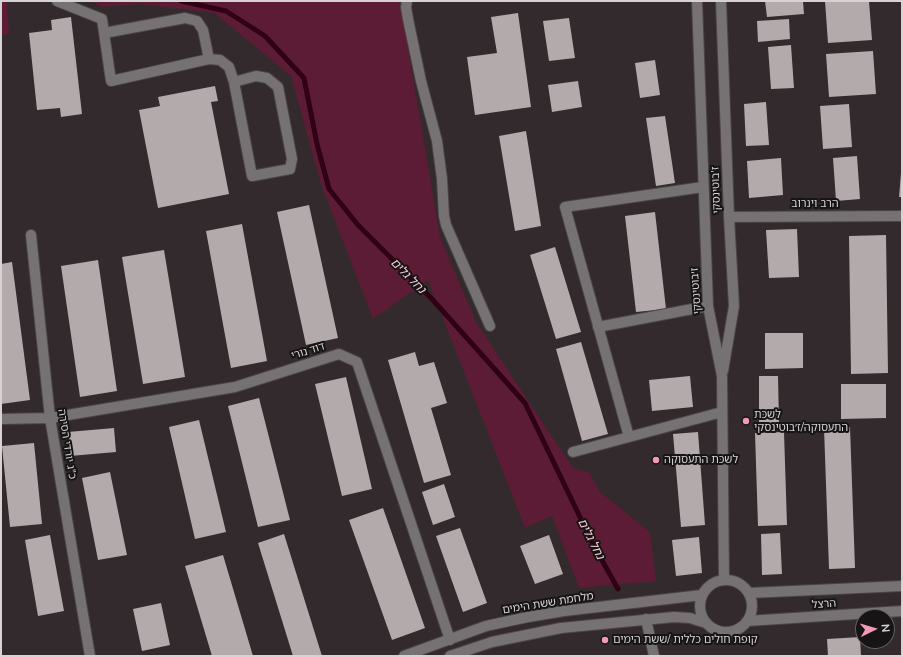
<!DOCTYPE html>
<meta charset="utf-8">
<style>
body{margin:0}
#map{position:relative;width:903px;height:657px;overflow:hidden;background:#322a2c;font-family:Mulish,sans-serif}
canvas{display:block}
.frame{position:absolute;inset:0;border:2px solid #d7d2d3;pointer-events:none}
.north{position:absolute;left:855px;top:609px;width:40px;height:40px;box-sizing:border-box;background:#171415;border:1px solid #646061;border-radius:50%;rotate:85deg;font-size:11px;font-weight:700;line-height:16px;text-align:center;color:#d7d2d3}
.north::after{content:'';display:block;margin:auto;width:14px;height:18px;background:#f09ab5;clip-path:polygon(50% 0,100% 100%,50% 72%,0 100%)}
</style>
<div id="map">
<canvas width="903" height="657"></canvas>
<div class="frame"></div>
<div class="north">N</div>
</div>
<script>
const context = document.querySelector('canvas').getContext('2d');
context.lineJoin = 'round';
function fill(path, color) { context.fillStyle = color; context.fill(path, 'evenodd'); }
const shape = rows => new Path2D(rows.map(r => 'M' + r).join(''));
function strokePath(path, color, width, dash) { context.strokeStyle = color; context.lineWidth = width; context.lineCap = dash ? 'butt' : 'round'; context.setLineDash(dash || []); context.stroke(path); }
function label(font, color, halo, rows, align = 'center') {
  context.font = font + ' Mulish,"Noto Sans Hebrew",sans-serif'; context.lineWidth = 4; context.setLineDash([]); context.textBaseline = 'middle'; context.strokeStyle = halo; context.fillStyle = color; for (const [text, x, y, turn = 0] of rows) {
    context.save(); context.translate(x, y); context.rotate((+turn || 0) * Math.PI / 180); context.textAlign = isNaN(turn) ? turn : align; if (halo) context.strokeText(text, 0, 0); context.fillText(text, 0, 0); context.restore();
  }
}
fill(shape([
 [1,1,7,1,9,34,1,35],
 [90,1,400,1,440,237,476,322,573,468,589,472,600,492,650,532,656,581,579,588,552,516,525,528,428,280,373,319,321,185,291,76,214,13,139,4,102,7]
]), '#5c1c35');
strokePath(shape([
 [181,1,226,11,265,36,304,78,317,144,329,189,358,225,432,299,525,403,593,544,618,589]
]), '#300015', 5);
fill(shape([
 [765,1,803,1,804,14,767,17],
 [825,1,869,1,872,40,828,43],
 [518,13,531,107,475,115,467,57,497,53,491,17],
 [71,17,82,114,61,117,60,108,37,110,29,33,52,30,51,20],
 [569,18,575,58,549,61,543,21],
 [789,19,790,39,758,42,757,21],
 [791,45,794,88,771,89,768,47],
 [873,51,876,94,829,97,826,54],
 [655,60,660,95,640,98,635,63],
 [578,81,582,107,552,112,548,85],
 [215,86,218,101,211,102,229,194,158,208,139,110,160,106,158,97],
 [766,102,769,145,746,146,744,104],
 [849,104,852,147,823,149,820,106],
 [665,116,675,183,656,186,646,118],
 [526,131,541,226,515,231,499,136],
 [857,156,860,199,836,201,833,158],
 [781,158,783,195,749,198,747,161],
 [901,173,902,174,902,197,899,197],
 [309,205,338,338,306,345,277,212],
 [655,212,666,309,636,312,625,216],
 [242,224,267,361,231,368,206,231],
 [797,229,799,277,769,278,766,230],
 [886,235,888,373,851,374,849,236],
 [555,247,581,332,556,339,530,255],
 [164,250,185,377,143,384,122,257],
 [98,260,117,391,80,397,61,266],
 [12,262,30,400,1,404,1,264],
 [765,333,803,333,803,368,765,369],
 [581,342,608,434,582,441,556,349],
 [415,352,419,366,434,362,447,403,431,408,451,475,424,483,388,360],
 [690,376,693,407,652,411,649,380],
 [759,376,778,376,779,424,759,424],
 [346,377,372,489,342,496,315,384],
 [841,384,886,384,886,418,841,419],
 [259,398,290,520,258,527,228,406],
 [199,420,226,532,195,539,169,427],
 [850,427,855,568,829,569,824,428],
 [114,428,116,452,70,456,68,432],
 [698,432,705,525,681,527,673,434],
 [784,432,787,525,758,526,755,433],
 [34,443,42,524,10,527,2,446],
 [110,472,127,555,98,560,82,478],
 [444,484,455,517,433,525,422,492],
 [383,508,425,628,392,640,349,520],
 [460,528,487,603,463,612,436,536],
 [780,533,782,574,762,575,761,534],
 [284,534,322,656,293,656,258,543],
 [50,535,64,611,38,616,25,540],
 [549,535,563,574,535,584,520,546],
 [699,537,702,573,676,576,672,540],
 [223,555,253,656,212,656,185,566],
 [161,603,170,645,142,651,133,609],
 [860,637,861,656,828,656,827,639]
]), '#b3aaac');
const minor = shape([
 [57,1,102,19,111,81,209,59,220,60,229,67,234,82,252,176,290,169,292,159,278,87,267,78,256,76,234,82],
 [407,1,406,7,408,19,421,81,437,141,442,179,444,216,446,225,490,326],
 [697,1,708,306,722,376,724,579],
 [721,1,729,217,734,306,723,371],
 [104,33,185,18,197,21,203,30,209,59],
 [729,217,902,216],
 [31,235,50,418,90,656],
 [598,327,708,306],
 [1,419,50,418,235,387,339,354,357,362,450,640],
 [629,437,565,207,703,187],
 [573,452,722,412],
 '700 606a26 26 0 1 1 52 0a26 26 0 1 1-52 0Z',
 [749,593,902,586],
 [646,619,654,656],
 [747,621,902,611],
 [404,656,486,626,528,617,564,611,702,595],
 [450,656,492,642,561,628,674,617,690,618,706,623]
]);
strokePath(minor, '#4c4547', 12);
strokePath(minor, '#767273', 10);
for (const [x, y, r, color] of [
 [746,421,4,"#f09ab5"],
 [656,460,4,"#f09ab5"],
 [605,640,4,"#f09ab5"]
]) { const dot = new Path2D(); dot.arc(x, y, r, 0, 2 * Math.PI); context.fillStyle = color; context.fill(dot); strokePath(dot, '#171415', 1.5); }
label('11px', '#d7d2d3', '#171415', [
 ["ז'בוטינסקי",716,190,-92],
 ["הרב וינרוב",815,204],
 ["ז׳בוטינסקי",696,291,-94],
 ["דוד נורי",308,351,-17],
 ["כ\"ג יורדי הסירה",67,444,81],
 ["מלחמת ששת הימים",548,603,-9],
 ["הרצל",824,604,-4]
]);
label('11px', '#d7d2d3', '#171415', [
 ["לשכת",754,415],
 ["התעסוקה/ז׳בוטינסקי",754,428],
 ["לשכת התעסוקה",664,460],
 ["קופת חולים כללית /ששת הימים",613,640]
], 'left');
label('italic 12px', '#f8cbd8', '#171415', [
 ["נחל גלים",408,276,45],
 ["נחל גלים",591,539,63]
]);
</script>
